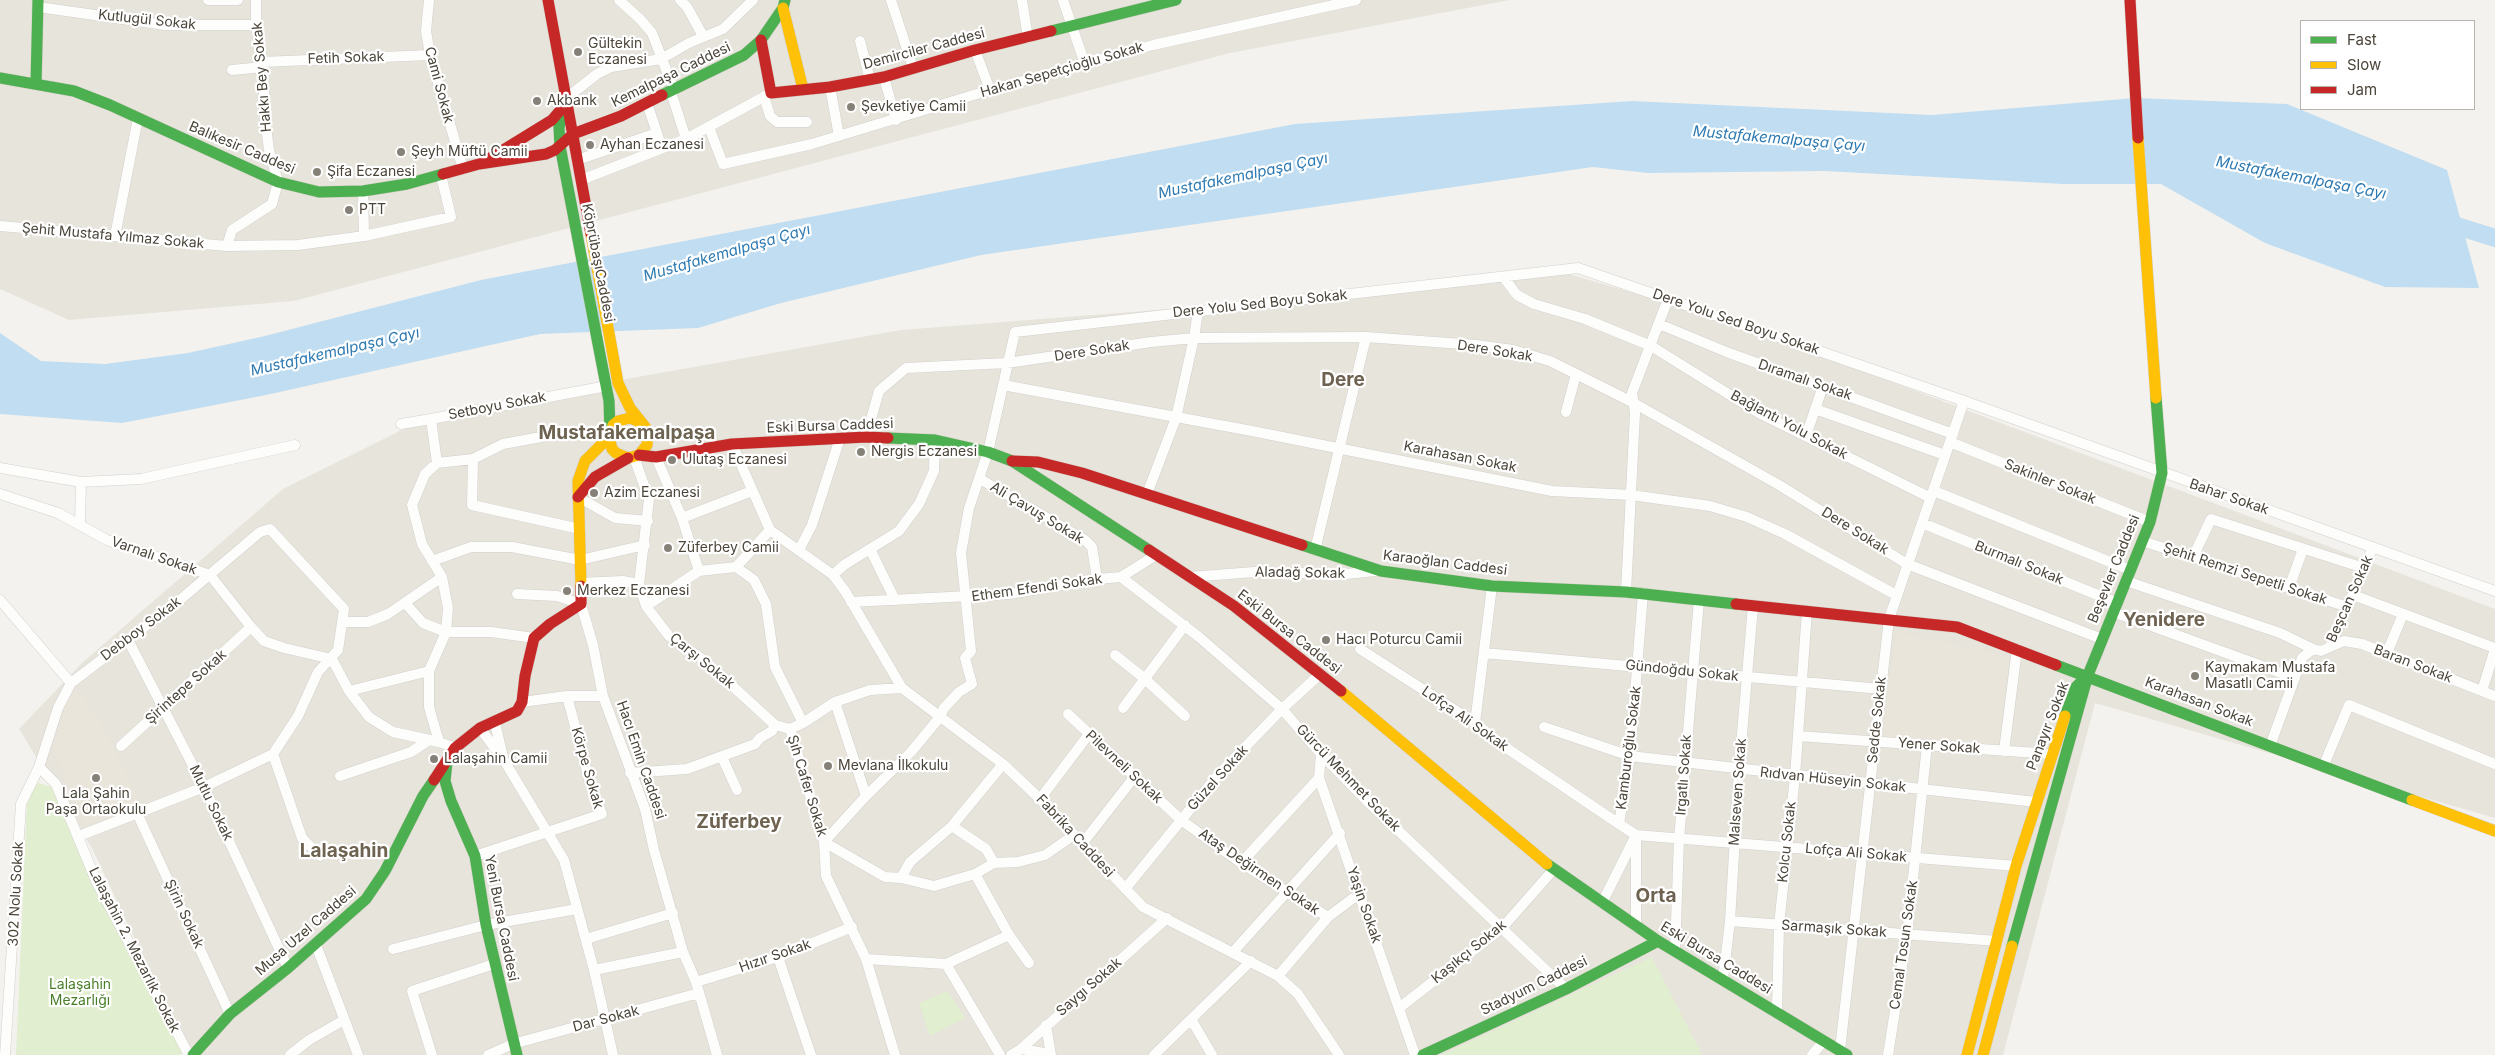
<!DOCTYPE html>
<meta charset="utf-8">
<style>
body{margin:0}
#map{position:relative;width:2495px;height:1055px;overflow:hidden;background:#f4f2ee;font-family:Inter,sans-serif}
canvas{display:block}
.legend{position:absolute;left:2300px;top:20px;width:175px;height:90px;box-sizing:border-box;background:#fff;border:1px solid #b7b4b0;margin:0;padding:6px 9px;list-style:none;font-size:15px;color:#4b4439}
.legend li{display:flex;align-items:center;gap:10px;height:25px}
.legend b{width:25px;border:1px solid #b7b4b0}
</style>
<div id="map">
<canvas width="2495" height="1055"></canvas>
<ul class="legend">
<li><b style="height:6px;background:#4caf50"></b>Fast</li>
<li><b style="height:6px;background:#ffc107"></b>Slow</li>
<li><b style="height:6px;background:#c62828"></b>Jam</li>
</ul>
</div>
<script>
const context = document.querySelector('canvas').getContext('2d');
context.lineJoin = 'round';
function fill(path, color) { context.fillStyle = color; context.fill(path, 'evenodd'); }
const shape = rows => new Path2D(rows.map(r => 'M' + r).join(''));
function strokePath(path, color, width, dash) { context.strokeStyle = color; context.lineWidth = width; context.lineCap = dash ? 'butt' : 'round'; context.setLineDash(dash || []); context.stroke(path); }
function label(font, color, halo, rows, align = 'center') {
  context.font = font + ' Inter,sans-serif'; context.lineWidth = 4.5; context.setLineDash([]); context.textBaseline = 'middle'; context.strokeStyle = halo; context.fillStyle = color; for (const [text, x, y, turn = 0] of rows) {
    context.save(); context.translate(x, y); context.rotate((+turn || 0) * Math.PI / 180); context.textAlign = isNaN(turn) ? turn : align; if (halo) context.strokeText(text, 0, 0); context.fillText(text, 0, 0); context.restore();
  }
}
fill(shape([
 [0,0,1510,0,1230,53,294,301,69,320,0,289],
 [1565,273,1727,320,2495,609,2495,818,2095,703,2003,1055,183,1055,186,1048,93,850,19,729,83,662,283,489,436,413,901,330,1386,292]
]), '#e7e4dc');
fill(shape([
 [1896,632,2008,656,1999,747,1883,738],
 [76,686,100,722,141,805,84,826,54,750,67,700],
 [838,719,860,798,826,830,795,733]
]), '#eae5da');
fill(shape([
 [39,783,54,788,95,890,184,1051,180,1055,16,1055,27,802,31,787],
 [1652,957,1702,1055,1441,1055],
 [947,991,965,1018,930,1036,919,1003]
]), '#e1eecf');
fill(shape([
 [2135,98,2287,104,2447,170,2479,288,2385,287,2265,243,2161,184,2063,184,1825,171,1648,173,1593,167,981,255,781,303,698,328,540,334,266,395,122,423,0,414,0,333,41,361,105,364,188,353,265,336,481,280,1295,124,1632,101,1932,115]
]), '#c0ddf1');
strokePath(shape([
 [2441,221,2495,238]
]), '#c0ddf1', 18);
const street = shape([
 [208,0,238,0],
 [429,0,426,31,430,55,463,169],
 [619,0,640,19,652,33,674,90],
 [680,0,687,7,703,36],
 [891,0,913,68],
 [1022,0,1028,38],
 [1063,0,1085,64],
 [38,7,165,25,256,25],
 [860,41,870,80],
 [975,50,990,90],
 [262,62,430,55],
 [232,70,263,67],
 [884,77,896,120],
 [830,87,839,136],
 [671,92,686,139],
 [764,96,770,116,777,122,807,122],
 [564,100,597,74,611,67,661,59,689,43,723,29,753,0],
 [647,103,662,148],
 [709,127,723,164,812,144,990,90,1153,45,1356,0],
 [577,160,657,133],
 [581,180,686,139,771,93],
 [363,191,364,236],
 [0,226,227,246,298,245,364,236,451,217,441,175],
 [115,236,138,118],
 [227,246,232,230,272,204,278,182,269,150,265,118,263,67,256,25,256,0],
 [1504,278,1517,295,1534,304,1585,319,1651,346,1759,413,1931,498],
 [1659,324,1729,353,1953,434],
 [1003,385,1252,431,1552,491,1631,495,1710,506,1747,517,1785,534,1896,595],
 [1815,409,1945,455],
 [1566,412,1576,374],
 [401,424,431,419],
 [1806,436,1823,386],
 [866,437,879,391,906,368,1007,363,1151,342,1194,338,1366,337,1476,345,1513,350,1550,361,1632,402,1779,485,1907,564,2102,639],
 [1950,442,2150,522],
 [732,444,770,530,833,575,845,591,902,688],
 [634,457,649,499,639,584,646,606,669,636,704,660,775,725,790,729],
 [656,457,682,518,699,571],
 [473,459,472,505,580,529],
 [437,463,431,419,607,386],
 [0,468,81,482,141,479,295,445],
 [980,479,1085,540,1092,547,1097,579],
 [1934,491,2130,570],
 [0,494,58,513,107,540,210,575,251,627,264,641,284,648,332,659,349,691,369,717,393,732,439,742,455,748],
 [1147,494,1176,418,1194,338,1198,311],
 [578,497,615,518,648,521],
 [682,518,752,491],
 [1922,523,2117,603],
 [80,525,81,482],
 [2142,541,2348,607],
 [870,549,895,600],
 [799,550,812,525,840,438],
 [1315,550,1366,337],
 [2193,557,2211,519,2364,568],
 [432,561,471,547,512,547,580,560,645,545],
 [736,567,770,530],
 [833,575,844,565,899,531,919,504,934,471,935,440],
 [1121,577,1199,637,1282,709,1321,754,1369,803,1566,989],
 [1190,577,1254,572,1346,574,1375,571],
 [2126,581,2280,633,2313,649],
 [581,583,623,581,639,584],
 [2289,588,2303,549],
 [1626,592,1635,413,1632,393,1668,299],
 [517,594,557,596,581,604,593,645,603,696,645,809,654,850,683,952,696,982,717,1055],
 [2353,595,2495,648],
 [0,600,71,683],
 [851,602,1009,594,1097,579,1121,577,1156,555],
 [405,603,423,623,446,632,491,632,534,638],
 [646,606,699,571,736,567,754,580,766,604,775,667,803,723],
 [2113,612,2295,678],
 [343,622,368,622,388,614,442,577],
 [128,640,204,787,288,968],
 [2330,647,2344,641,2362,644,2495,696],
 [1360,649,1475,723,1505,747,1619,824],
 [1484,653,1881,689],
 [2387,653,2403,614],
 [1115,655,1145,679,1185,716],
 [349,691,429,671],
 [2482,691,2495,649],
 [522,702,567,696,603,696],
 [835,702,866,796],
 [1123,708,1185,625],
 [1068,714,1181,820,1241,863,1328,917,1360,893],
 [495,723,503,757],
 [1475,723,1492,586],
 [1544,727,1630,756,2036,802],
 [480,728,505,762,564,860,594,970,613,1055],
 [790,729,803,723,835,702,870,690,902,688,1003,764,1040,799,1143,907,1278,976,1298,994,1339,1055],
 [790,729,824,842,885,877,901,878,934,886,975,874,994,863,1018,862,1045,855,1074,835],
 [1798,736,2051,754],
 [439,742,429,707,429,671,446,632,448,608,442,577,422,544,412,505,425,474,437,463,473,459,503,444,563,433,583,432,609,434],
 [121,746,251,627],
 [2270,746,2302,658,2313,649,2321,651,2330,647,2373,547],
 [2004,751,2017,649],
 [273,754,302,838,320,856],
 [1321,754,1319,778,1415,1055],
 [722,757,737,790],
 [2323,767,2349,705,2495,764],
 [630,773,687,769,755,744,760,738,772,731,775,725],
 [340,776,411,752,429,740],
 [1040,799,1089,734],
 [137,813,230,1014],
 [952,826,986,849,994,863],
 [79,836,204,787,273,754,298,716,318,672,338,650,344,609,270,529,260,532,181,599,71,683,58,708,39,767,56,784,97,883,189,1055],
 [1082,844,1135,776],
 [475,856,602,814,590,783,567,696],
 [1241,863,1319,778],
 [975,874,1009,935,1029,963],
 [901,878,910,862,952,826,1003,764],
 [1125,889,1218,775,1282,709,1320,674],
 [1602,903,1636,835,1619,824,1630,756,1643,593],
 [1730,921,1997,941],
 [1636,927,1636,835,2016,866],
 [586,939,673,913],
 [316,945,358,1055],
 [393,949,486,925,577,909],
 [1675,951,1679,839,1699,600],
 [1233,952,1340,833],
 [778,957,811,1055],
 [866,959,946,964,1009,935],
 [946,964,1000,1055],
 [594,970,683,952],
 [1278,976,1328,917],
 [1723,979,1730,921,1739,769,1753,606],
 [696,982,778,957,852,927],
 [1399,1008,1502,928,1554,869],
 [1777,1012,1779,925,1795,776,1807,611],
 [1191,1019,1212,1055],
 [1046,1025,1051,1055],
 [1021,1049,1050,1054],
 [1840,1050,1889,619,1964,401],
 [5,1055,21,804,39,767],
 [290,1055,309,1040,344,1020],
 [432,1055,412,991,494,964],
 [488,1055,513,1044,699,993],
 [895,1055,866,959,826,876,824,842,866,796,911,752,940,717,944,708,959,692,972,684,965,658,971,651,961,553,969,508,988,452,1015,332,1578,268,1964,401,2495,591],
 [1011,1055,1021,1049,1167,918],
 [1154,1055,1251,961],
 [1812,1055,1824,1041],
 [1888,1055,1907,935,1927,745]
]);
const fast = shape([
 [1051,31,1176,0],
 [0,78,74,91,110,105,278,182,319,192,363,191,407,184,443,174],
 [36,84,38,0],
 [662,95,744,55,761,40,783,8,785,0],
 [564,108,559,127,560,146,609,401,610,431],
 [888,438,935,440,988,452,1012,461,1149,550],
 [1302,545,1381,571,1492,586,1626,592,1736,604],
 [2056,665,2412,800],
 [2088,675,2150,522,2162,473,2156,398],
 [447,762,445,781,451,801,475,856,486,925,517,1055],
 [1547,864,1658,941,1847,1055],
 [2012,946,2088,675,2076,687,2065,716],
 [193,1055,230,1014,288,968,366,899,385,871,423,796,434,780],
 [1423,1055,1566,989,1658,941]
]);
const slow = shape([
 [783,8,803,89],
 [2138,138,2156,398],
 [591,234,618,383,630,408,646,428,648,433,647,445,639,455,628,458,616,453,612,449,609,437,613,425,618,421,630,418,642,423],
 [581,586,578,481,585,461,609,437],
 [1341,691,1547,864],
 [2412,800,2495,831],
 [1967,1055,2016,866,2065,716],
 [1983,1055,2012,946]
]);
const jam = shape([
 [548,0,591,234],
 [2130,0,2138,138],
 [761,40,771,93,830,87,884,77,975,50,1051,31],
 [487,160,552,120,564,106],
 [443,174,479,164,546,154,555,150,573,134,621,116,662,95],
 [639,455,656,457,732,444,866,437,888,438],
 [1012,461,1038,462,1082,473,1302,545],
 [578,497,595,477,628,458],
 [1149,550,1234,606,1341,691],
 [1736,604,1957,627,2056,665],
 [434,780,455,748,480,728,517,711,522,702,525,676,534,638,550,624,581,604,581,586]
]);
strokePath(street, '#d2d0cb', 11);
strokePath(fast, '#d3cfc5', 12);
strokePath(slow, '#d3cfc5', 12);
strokePath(jam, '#d3cfc5', 12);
strokePath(street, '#fdfdfc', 10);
strokePath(fast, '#4caf50', 11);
strokePath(slow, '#ffc107', 11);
strokePath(jam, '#c62828', 11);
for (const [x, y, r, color] of [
 [578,52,5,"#868178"],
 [537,101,5,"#868178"],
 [851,107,5,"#868178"],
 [590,145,5,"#868178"],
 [401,152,5,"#868178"],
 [317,172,5,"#868178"],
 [349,210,5,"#868178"],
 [861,452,5,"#868178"],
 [672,460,5,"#868178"],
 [594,493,5,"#868178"],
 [668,548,5,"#868178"],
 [567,591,5,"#868178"],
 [1326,640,5,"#868178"],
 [2195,676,5,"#868178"],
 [434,759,5,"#868178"],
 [828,766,5,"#868178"],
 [96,778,5,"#868178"]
]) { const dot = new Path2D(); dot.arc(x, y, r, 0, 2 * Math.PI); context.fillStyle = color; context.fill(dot); strokePath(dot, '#fff', 2); }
label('14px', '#4b4439', '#fff', [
 ["Kutlugül Sokak",147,20,6],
 ["Demirciler Caddesi",924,49,-15],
 ["Fetih Sokak",346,58,-2],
 ["Hakan Sepetçioğlu Sokak",1062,70,-16],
 ["Kemalpaşa Caddesi",671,75,-26],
 ["Hakkı Bey Sokak",262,77,-95],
 ["Cami Sokak",439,85,75],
 ["Balıkesir Caddesi",242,148,23],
 ["Şehit Mustafa Yılmaz Sokak",113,236,5],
 ["KöprübaşıCaddesi",598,263,79],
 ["Dere Yolu Sed Boyu Sokak",1260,304,-6],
 ["Dere Yolu Sed Boyu Sokak",1736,322,19],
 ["Dere Sokak",1092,351,-9],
 ["Dere Sokak",1495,351,9],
 ["Dıramalı Sokak",1805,380,19],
 ["Setboyu Sokak",497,406,-11],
 ["Bağlantı Yolu Sokak",1789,425,28],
 ["Eski Bursa Caddesi",830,426,-2],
 ["Karahasan Sokak",1460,457,11],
 ["Sakinler Sokak",2050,482,22],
 ["Bahar Sokak",2229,497,19],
 ["Ali Çavuş Sokak",1037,513,31],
 ["Dere Sokak",1855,531,32],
 ["Varnalı Sokak",154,556,19],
 ["Karaoğlan Caddesi",1445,563,7],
 ["Burmalı Sokak",2019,563,22],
 ["Beşevler Caddesi",2114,569,-68],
 ["Aladağ Sokak",1300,573,1],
 ["Şehit Remzi Sepetli Sokak",2245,574,18],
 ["Ethem Efendi Sokak",1037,588,-8],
 ["Beşcan Sokak",2350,599,-66],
 ["Debboy Sokak",141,629,-37],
 ["Eski Bursa Caddesi",1289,632,38],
 ["Çarşı Sokak",702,661,39],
 ["Baran Sokak",2413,664,21],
 ["Gündoğdu Sokak",1682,671,6],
 ["Şirintepe Sokak",186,687,-42],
 ["Karahasan Sokak",2199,702,21],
 ["Lofça Ali Sokak",1465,719,35],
 ["Sedde Sokak",1877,720,-84],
 ["Panayır Sokak",2048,726,-69],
 ["Yener Sokak",1939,746,4],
 ["Kamburoğlu Sokak",1629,748,-83],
 ["Hacı Emin Caddesi",641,760,71],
 ["Pilevneli Sokak",1124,767,43],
 ["Körpe Sokak",587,768,74],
 ["Irgatlı Sokak",1684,775,-86],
 ["Güzel Sokak",1218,778,-48],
 ["Gürcü Mehmet Sokak",1348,778,46],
 ["Rıdvan Hüseyin Sokak",1833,780,6],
 ["Şıh Cafer Sokak",807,786,73],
 ["Malseven Sokak",1738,792,-86],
 ["Mutlu Sokak",211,803,64],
 ["Fabrika Caddesi",1075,836,47],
 ["Kolcu Sokak",1787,842,-84],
 ["Lofça Ali Sokak",1856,853,5],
 ["Ataş Değirmen Sokak",1259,872,34],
 ["302 Nolu Sokak",16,894,-87],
 ["Yaşin Sokak",1364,905,71],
 ["Şirin Sokak",184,914,65],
 ["Yeni Bursa Caddesi",501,918,79],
 ["Sarmaşık Sokak",1834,929,4],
 ["Musa Uzel Caddesi",306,931,-41],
 ["Cemal Tosun Sokak",1904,945,-82],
 ["Lalaşahin 2. Mezarlık Sokak",134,950,63],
 ["Kaşıkçı Sokak",1469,952,-39],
 ["Hızır Sokak",775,956,-19],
 ["Eski Bursa Caddesi",1716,958,31],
 ["Stadyum Caddesi",1534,986,-26],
 ["Saygı Sokak",1089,987,-41],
 ["Dar Sokak",606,1019,-15]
]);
label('14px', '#4b4439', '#fff', [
 ["Gültekin",588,44],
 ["Eczanesi",588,60],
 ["Akbank",547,101],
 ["Şevketiye Camii",861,107],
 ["Ayhan Eczanesi",600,145],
 ["Şeyh Müftü Camii",411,152],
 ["Şifa Eczanesi",327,172],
 ["PTT",359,210],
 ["Nergis Eczanesi",871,452],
 ["Ulutaş Eczanesi",682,460],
 ["Azim Eczanesi",604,493],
 ["Züferbey Camii",678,548],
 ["Merkez Eczanesi",577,591],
 ["Hacı Poturcu Camii",1336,640],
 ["Kaymakam Mustafa",2205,668],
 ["Masatlı Camii",2205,684],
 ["Lalaşahin Camii",444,759],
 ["Mevlana İlkokulu",838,766],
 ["Lala Şahin",96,794,"center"],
 ["Paşa Ortaokulu",96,810,"center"]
], 'left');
label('14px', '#4a7f2a', '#fff', [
 ["Lalaşahin",80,985],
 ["Mezarlığı",80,1001]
]);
label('italic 15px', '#2e7ab2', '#fff', [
 ["Mustafakemalpaşa Çayı",1779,139,5],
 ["Mustafakemalpaşa Çayı",1243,176,-12],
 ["Mustafakemalpaşa Çayı",2301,178,11],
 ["Mustafakemalpaşa Çayı",727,253,-16],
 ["Mustafakemalpaşa Çayı",335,352,-13]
]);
label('bold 19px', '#6e6250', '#fff', [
 ["Dere",1343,380],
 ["Mustafakemalpaşa",627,433],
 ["Yenidere",2164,620],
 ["Züferbey",739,822],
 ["Lalaşahin",344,851],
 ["Orta",1656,896]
]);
</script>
